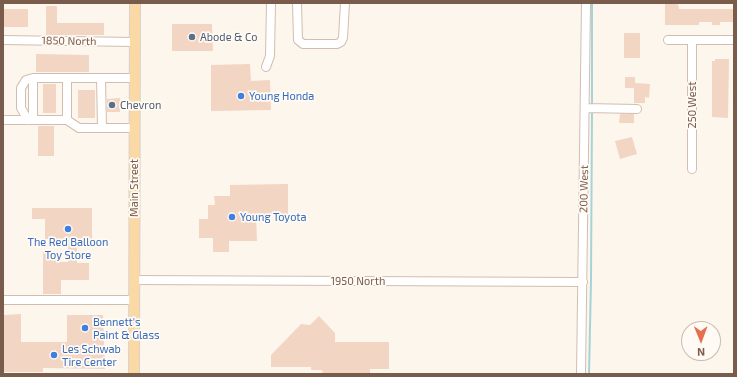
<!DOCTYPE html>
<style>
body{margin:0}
#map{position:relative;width:737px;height:377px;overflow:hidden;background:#fdf6ec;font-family:"Exo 2",sans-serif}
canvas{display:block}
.frame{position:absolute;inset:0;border:4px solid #7a5c4d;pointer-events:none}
.north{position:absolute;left:681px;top:321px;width:40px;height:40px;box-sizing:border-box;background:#fffaf3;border:1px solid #cabbb1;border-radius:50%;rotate:179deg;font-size:11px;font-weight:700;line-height:16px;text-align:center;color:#7a5c4d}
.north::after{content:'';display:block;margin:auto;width:14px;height:18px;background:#e76f51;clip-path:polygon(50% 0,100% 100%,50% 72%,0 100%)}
</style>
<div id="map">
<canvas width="737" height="377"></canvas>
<div class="frame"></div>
<div class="north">N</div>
</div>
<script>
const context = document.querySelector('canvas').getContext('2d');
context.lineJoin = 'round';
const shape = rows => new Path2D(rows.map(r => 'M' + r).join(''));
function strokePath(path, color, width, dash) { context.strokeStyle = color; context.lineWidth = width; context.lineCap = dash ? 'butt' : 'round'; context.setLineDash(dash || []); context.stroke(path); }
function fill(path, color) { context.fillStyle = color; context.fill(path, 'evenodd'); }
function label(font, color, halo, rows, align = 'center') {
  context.font = font + ' "Exo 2",sans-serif'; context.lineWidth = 3.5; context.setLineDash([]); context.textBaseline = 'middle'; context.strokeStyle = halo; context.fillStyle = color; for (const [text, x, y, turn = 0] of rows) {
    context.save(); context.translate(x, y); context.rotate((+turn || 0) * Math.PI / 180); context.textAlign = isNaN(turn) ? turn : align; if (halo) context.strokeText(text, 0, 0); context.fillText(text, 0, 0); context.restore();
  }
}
strokePath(shape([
 [592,106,592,3],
 [589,374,591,280,592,110]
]), '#a5d3da', 2);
fill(shape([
 [665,3,677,3,678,4,679,9,734,9,734,22,720,22,720,25,712,25,712,22,699,22,699,25,665,25],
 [46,6,57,6,57,23,104,23,104,35,46,35],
 [3,9,28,9,28,27,3,27],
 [172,24,212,24,213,51,172,51],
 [624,33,640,33,640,58,624,58],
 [36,54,89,55,89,72,36,72],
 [715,59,729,59,728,118,712,117,712,61,715,61],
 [250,64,251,81,270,80,271,110,211,111,211,65],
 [625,77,635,77,635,83,650,84,649,98,645,97,645,103,634,103,634,88,625,88],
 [43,84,56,84,56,113,43,113],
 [78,90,95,90,95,118,78,118],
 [120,98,120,112,107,112,107,99],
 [620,114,634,114,634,123,619,123],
 [38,126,54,126,54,156,38,156],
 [632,137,637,154,620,159,615,141],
 [288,184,288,215,256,215,257,241,229,241,229,252,213,252,213,238,199,238,199,219,208,219,208,205,215,205,214,196,230,196,230,185],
 [32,208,92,208,92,239,77,239,77,263,89,263,89,280,61,280,61,294,43,294,43,252,56,252,56,262,68,262,68,239,45,239,45,219,32,219],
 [21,314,21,342,67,342,67,315,103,315,105,369,43,368,43,372,3,372,4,315],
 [319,316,335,333,335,342,389,342,389,369,370,369,370,374,323,374,322,370,311,370,311,367,271,367,271,355,301,324,310,325]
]), '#f3d5c3');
const minor = shape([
 [297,3,298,40,303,44,337,44,341,42,343,38,345,3],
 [3,40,134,42],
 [668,40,734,40],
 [266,67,270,56,271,3],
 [33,78,33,120],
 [101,78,102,128],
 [585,108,637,109],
 [3,120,67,120,79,128,134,128],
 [28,120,21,108,21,88,26,80,33,78,134,78],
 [67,120,67,78],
 [692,169,692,40],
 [134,280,583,282],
 [3,300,134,300],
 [581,374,586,3]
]);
const major = shape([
 [134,374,135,3]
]);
strokePath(minor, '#d1beb0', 10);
strokePath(major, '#dad1cd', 12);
strokePath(minor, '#fff', 8);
strokePath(major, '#fbd9a5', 10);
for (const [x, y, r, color] of [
 [192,37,4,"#5c6f8a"],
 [241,96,4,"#3f7fe0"],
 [112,105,4,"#5c6f8a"],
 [232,217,4,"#3f7fe0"],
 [68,229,4,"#3f7fe0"],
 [85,328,4,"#3f7fe0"],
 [54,355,4,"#3f7fe0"]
]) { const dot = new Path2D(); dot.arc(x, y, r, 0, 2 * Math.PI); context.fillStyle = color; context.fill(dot); strokePath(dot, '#fffaf3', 1.5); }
label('11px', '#4e5e75', '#fffaf3', [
 ["Abode & Co",200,37],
 ["Chevron",120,105]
], 'left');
label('11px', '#7a5c4d', '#fffaf3', [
 ["1850 North",69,41,1],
 ["250 West",692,105,-90],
 ["Main Street",134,188,-90],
 ["200 West",584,189,-89],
 ["1950 North",358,281]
]);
label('11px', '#366cbe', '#fffaf3', [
 ["Young Honda",249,96],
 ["Young Toyota",240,217],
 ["The Red Balloon",68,242,"center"],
 ["Toy Store",68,255,"center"],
 ["Bennett's",93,322],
 ["Paint & Glass",93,335],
 ["Les Schwab",62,349],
 ["Tire Center",62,362]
], 'left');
</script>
